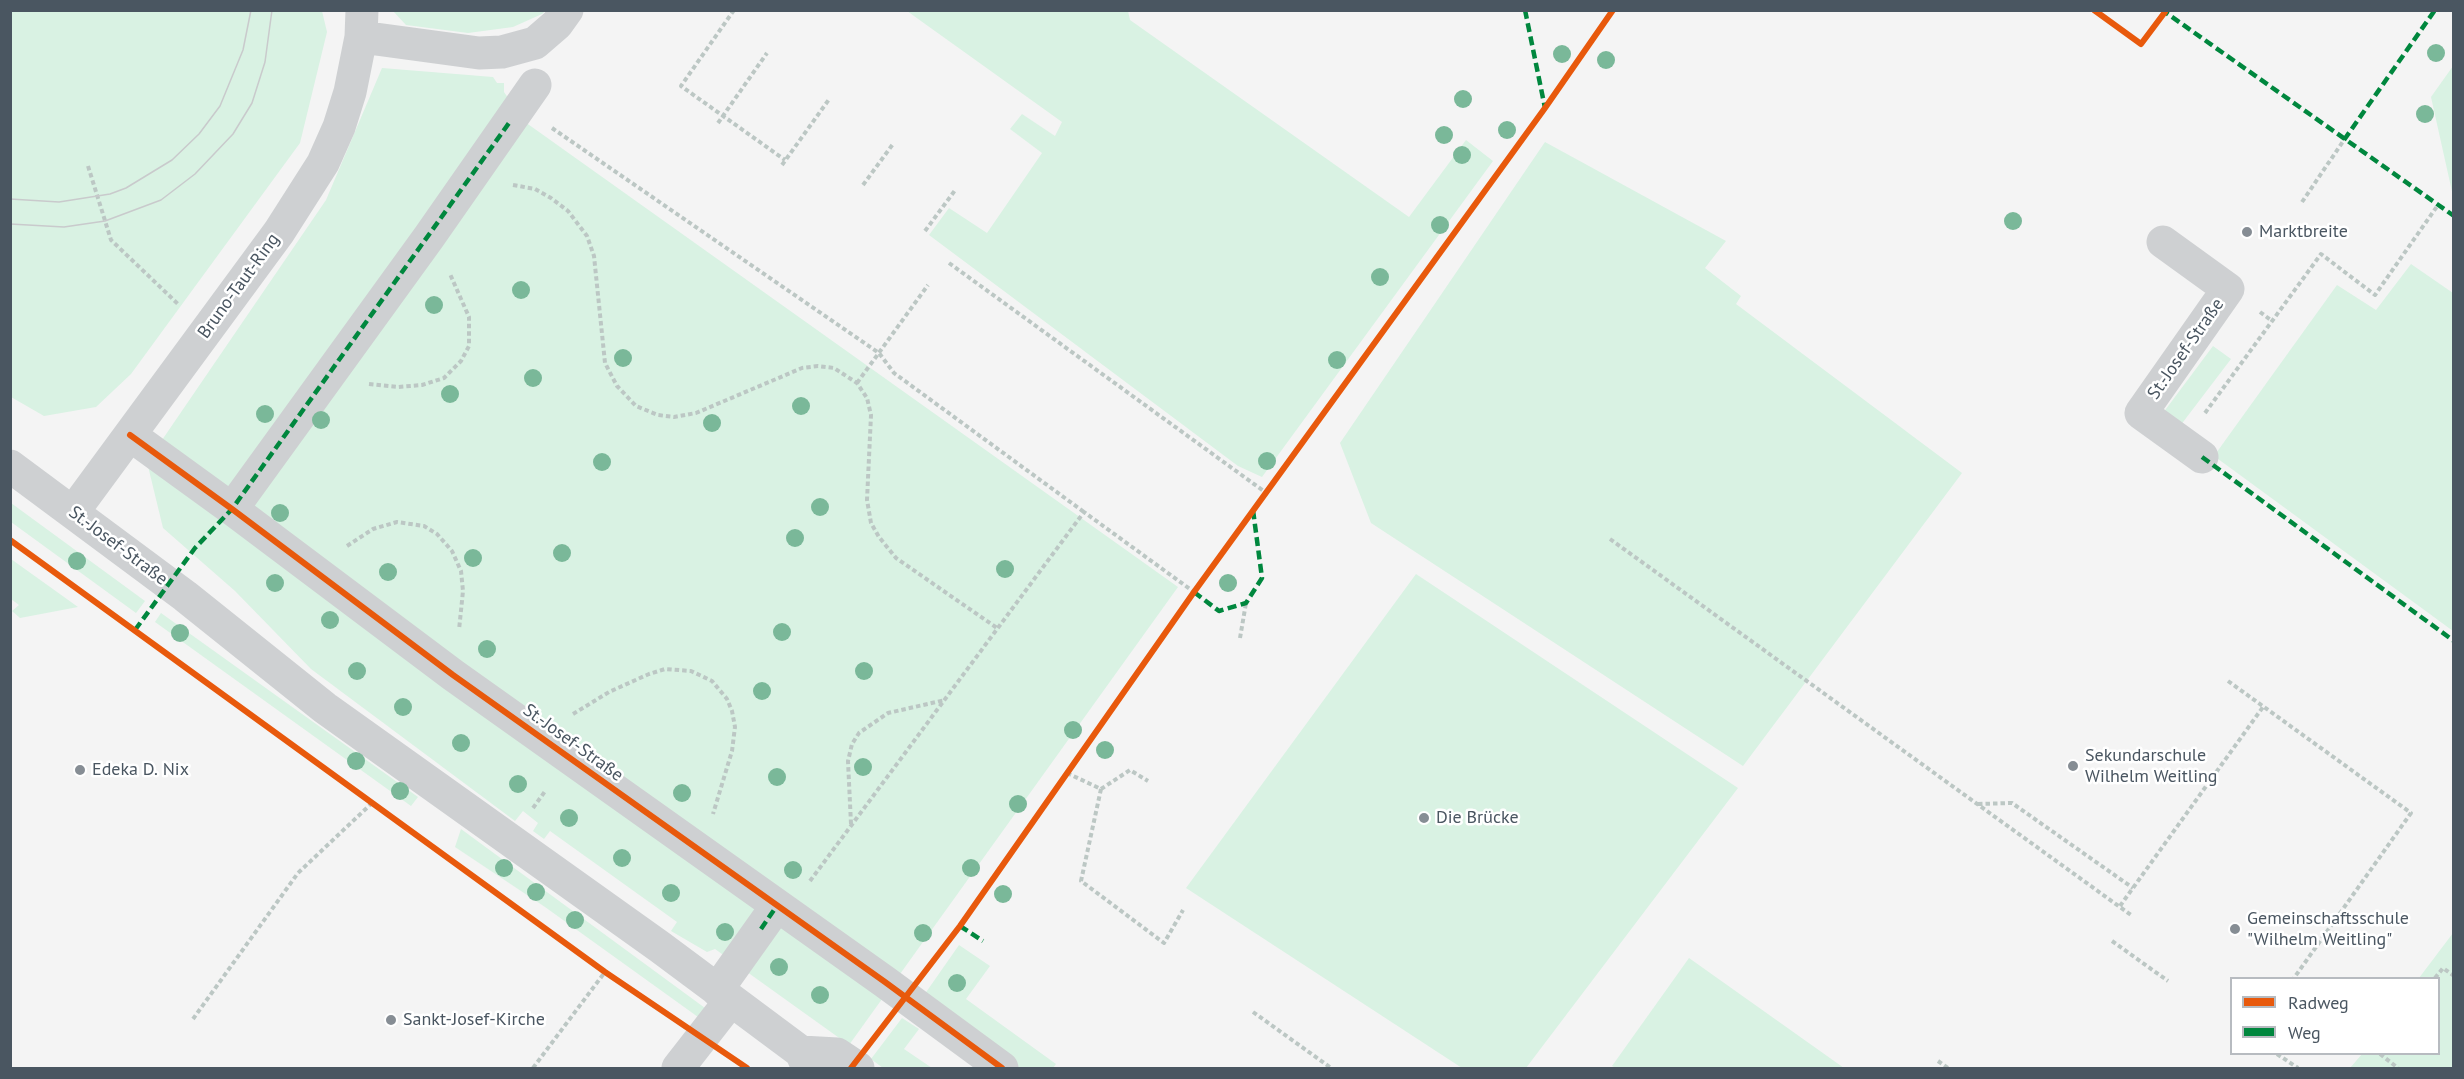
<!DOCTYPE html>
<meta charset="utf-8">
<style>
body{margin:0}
#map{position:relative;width:2464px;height:1079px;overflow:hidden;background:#f4f4f4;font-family:"PT Sans",sans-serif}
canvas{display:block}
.frame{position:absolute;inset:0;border:12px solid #4a5661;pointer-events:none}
.legend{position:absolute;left:2230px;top:977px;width:210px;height:78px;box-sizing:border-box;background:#fff;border:2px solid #b7bbc0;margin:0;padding:8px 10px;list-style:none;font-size:18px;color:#4a5661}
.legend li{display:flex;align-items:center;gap:12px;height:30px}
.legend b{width:30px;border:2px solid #b7bbc0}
</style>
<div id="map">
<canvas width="2464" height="1079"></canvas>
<div class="frame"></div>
<ul class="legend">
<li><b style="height:8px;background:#e8590c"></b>Radweg</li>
<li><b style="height:8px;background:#00873e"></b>Weg</li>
</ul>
</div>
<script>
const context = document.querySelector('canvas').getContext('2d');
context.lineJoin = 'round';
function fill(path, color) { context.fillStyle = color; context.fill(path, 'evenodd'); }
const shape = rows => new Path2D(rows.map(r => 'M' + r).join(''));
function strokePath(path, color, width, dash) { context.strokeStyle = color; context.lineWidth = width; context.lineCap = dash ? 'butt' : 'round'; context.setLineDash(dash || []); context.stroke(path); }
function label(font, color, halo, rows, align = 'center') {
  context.font = font + ' "PT Sans",sans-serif'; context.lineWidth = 5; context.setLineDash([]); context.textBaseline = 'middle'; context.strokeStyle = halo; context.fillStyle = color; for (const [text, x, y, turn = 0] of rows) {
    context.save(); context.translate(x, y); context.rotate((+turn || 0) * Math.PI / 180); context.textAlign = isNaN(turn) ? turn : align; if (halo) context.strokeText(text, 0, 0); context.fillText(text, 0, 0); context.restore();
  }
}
fill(shape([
 [10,11,322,11,327,32,300,143,131,374,96,407,44,416,11,397],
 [393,11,545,11,542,14,513,27,468,33,406,25],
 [907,11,1128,11,1130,20,1409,217,1466,140,1493,161,1262,477,1238,466,929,235,949,208,987,233,1042,153,1010,129,1022,114,1055,136,1062,122],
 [2453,66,2453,196,2431,97],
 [382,68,493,77,497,83,504,83,504,92,525,122,1178,587,849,1045,715,949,707,952,671,931,677,922,550,831,544,839,533,831,538,823,523,811,515,821,311,669,235,591,163,528,147,462,326,200],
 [1545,142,1726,241,1705,268,1741,296,1736,304,1962,473,1743,766,1371,523,1340,443],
 [2411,264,2453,293,2453,631,2214,456,2337,285,2376,310],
 [2213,346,2231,359,2177,430,2160,417],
 [11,503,145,601,136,613,11,522],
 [10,559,11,559,78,607,20,618,12,611,19,605,11,599],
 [1416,574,1738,788,1526,1068,1462,1068,1186,888],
 [161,613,418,797,411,806,155,622],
 [461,829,705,1008,698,1017,545,907,455,847],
 [2453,933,2453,1068,2350,1068,2362,1054,2438,1054,2438,978,2419,978],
 [959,945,990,966,966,999,1056,1064,1053,1068,1019,1068,922,998],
 [1689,958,1844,1068,1616,1068,1612,1066],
 [902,1018,919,1029,904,1049,932,1068,883,1068,871,1059]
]), '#d9f2e3');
strokePath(shape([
 [734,10,681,86,785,160],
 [2163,10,2165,12],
 [718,123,767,53],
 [552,128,879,353,894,373,1084,512],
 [782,165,830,98],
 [88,166,111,240,179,305],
 [513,185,535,189,551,198,568,211,587,236,594,256,605,363,617,386,636,406,658,415,674,417,696,413,802,368,818,366,834,368,857,383,867,398,871,415,867,500,871,523,879,537,896,558,997,628],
 [863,185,893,144],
 [2302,202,2344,140],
 [925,231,956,189],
 [949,263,1265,492],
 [2260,312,2272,321],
 [857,383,928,285],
 [369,384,398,387,422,385,444,378,461,361,469,346,469,317,450,274],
 [2205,413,2321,254,2375,295,2438,205],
 [1610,539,2131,915],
 [347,546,373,529,397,522,424,526,437,534,452,551,461,571,463,591,459,630],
 [1240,638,1246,603],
 [2228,681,2411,813,2294,978],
 [573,714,609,692,649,674,665,669,691,671,712,681,727,699,732,711,735,727,732,751,713,814],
 [1067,773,1101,789,1130,770,1148,781],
 [1101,789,1081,881,1164,943,1183,910],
 [1978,804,2012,803,2133,888],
 [533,808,546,790],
 [851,824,848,761,852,744,859,733,888,713,945,700],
 [810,881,1084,512,1194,592],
 [2120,906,2263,707],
 [2112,941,2168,981],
 [2435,978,2443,968,2454,976],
 [1253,1012,1331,1068],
 [193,1019,298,873,372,803],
 [2277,1054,2298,1068],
 [2380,1054,2398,1068],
 [1938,1061,1948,1068],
 [533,1068,605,972]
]), '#bcc7c4', 4, [4.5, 3]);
strokePath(shape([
 [361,37,479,53,502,52,535,43,557,24,567,10],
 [2163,242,2228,289,2141,413,2202,457],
 [130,435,232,509,453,675,885,982,1002,1068],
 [10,466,185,596,325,708,660,947,801,1052,808,1068],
 [232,509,429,237,535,85],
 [73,512,279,232,323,163,339,127,350,92,361,37,362,10],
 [717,990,776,907],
 [801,1052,837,1054,858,1068],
 [678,1068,731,1000]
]), '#ced0d2', 33);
strokePath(shape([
 [10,199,59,202,110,194,126,188,172,160,199,134,220,106,243,50,251,10],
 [10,224,64,227,105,221,161,200,195,174,233,134,252,103,265,62,272,10]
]), '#c9cacc', 1.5);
strokePath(shape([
 [1525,10,1545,108],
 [2162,16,2165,12,2454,216],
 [2344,140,2435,10],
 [2202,457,2454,641],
 [1194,592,1219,611,1246,603,1262,578,1253,510],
 [135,630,195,548,232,509,509,123],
 [960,926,983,941],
 [761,929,776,907]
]), '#00873e', 4.5, [9, 4.5]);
strokePath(shape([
 [2094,10,2141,44,2165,12],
 [130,435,232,509,453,675,885,982,1002,1068],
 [10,540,605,972,747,1068],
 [851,1068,960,926,1194,592,1545,108,1613,10]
]), '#e8590c', 6);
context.fillStyle = '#7ab899';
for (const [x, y] of [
 [2436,53],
 [1562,54],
 [1606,60],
 [1463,99],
 [2425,114],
 [1507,130],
 [1444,135],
 [1462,155],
 [2013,221],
 [1440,225],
 [1380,277],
 [521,290],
 [434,305],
 [623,358],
 [1337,360],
 [533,378],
 [450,394],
 [801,406],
 [265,414],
 [321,420],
 [712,423],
 [1267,461],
 [602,462],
 [820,507],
 [280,513],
 [795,538],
 [562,553],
 [473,558],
 [77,561],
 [1005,569],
 [388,572],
 [275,583],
 [1228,583],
 [330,620],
 [782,632],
 [180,633],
 [487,649],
 [357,671],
 [864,671],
 [762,691],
 [403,707],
 [1073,730],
 [461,743],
 [1105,750],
 [356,761],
 [863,767],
 [777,777],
 [518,784],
 [400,791],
 [682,793],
 [1018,804],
 [569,818],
 [622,858],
 [504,868],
 [971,868],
 [793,870],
 [536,892],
 [671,893],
 [1003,894],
 [575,920],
 [725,932],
 [923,933],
 [779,967],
 [957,983],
 [820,995]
]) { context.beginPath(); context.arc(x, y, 9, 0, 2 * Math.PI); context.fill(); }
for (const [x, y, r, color] of [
 [2247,232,6,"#868d94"],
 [2073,766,6,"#868d94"],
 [80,770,6,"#868d94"],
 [1424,818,6,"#868d94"],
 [2235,929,6,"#868d94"],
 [391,1020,6,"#868d94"]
]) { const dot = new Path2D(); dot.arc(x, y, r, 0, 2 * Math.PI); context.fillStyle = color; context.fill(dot); strokePath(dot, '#fff', 2); }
label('18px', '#4a5661', '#fff', [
 ["Marktbreite",2259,232],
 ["Sekundarschule",2085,756],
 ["Wilhelm Weitling",2085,777],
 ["Edeka D. Nix",92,770],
 ["Die Brücke",1436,818],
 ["Gemeinschaftsschule",2247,919],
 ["\"Wilhelm Weitling\"",2247,940],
 ["Sankt-Josef-Kirche",403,1020]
], 'left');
label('18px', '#4a5661', '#fff', [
 ["Bruno-Taut-Ring",239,286,-54],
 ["St.-Josef-Straße",2186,349,-55],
 ["St.-Josef-Straße",118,546,37],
 ["St.-Josef-Straße",573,743,36]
]);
</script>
